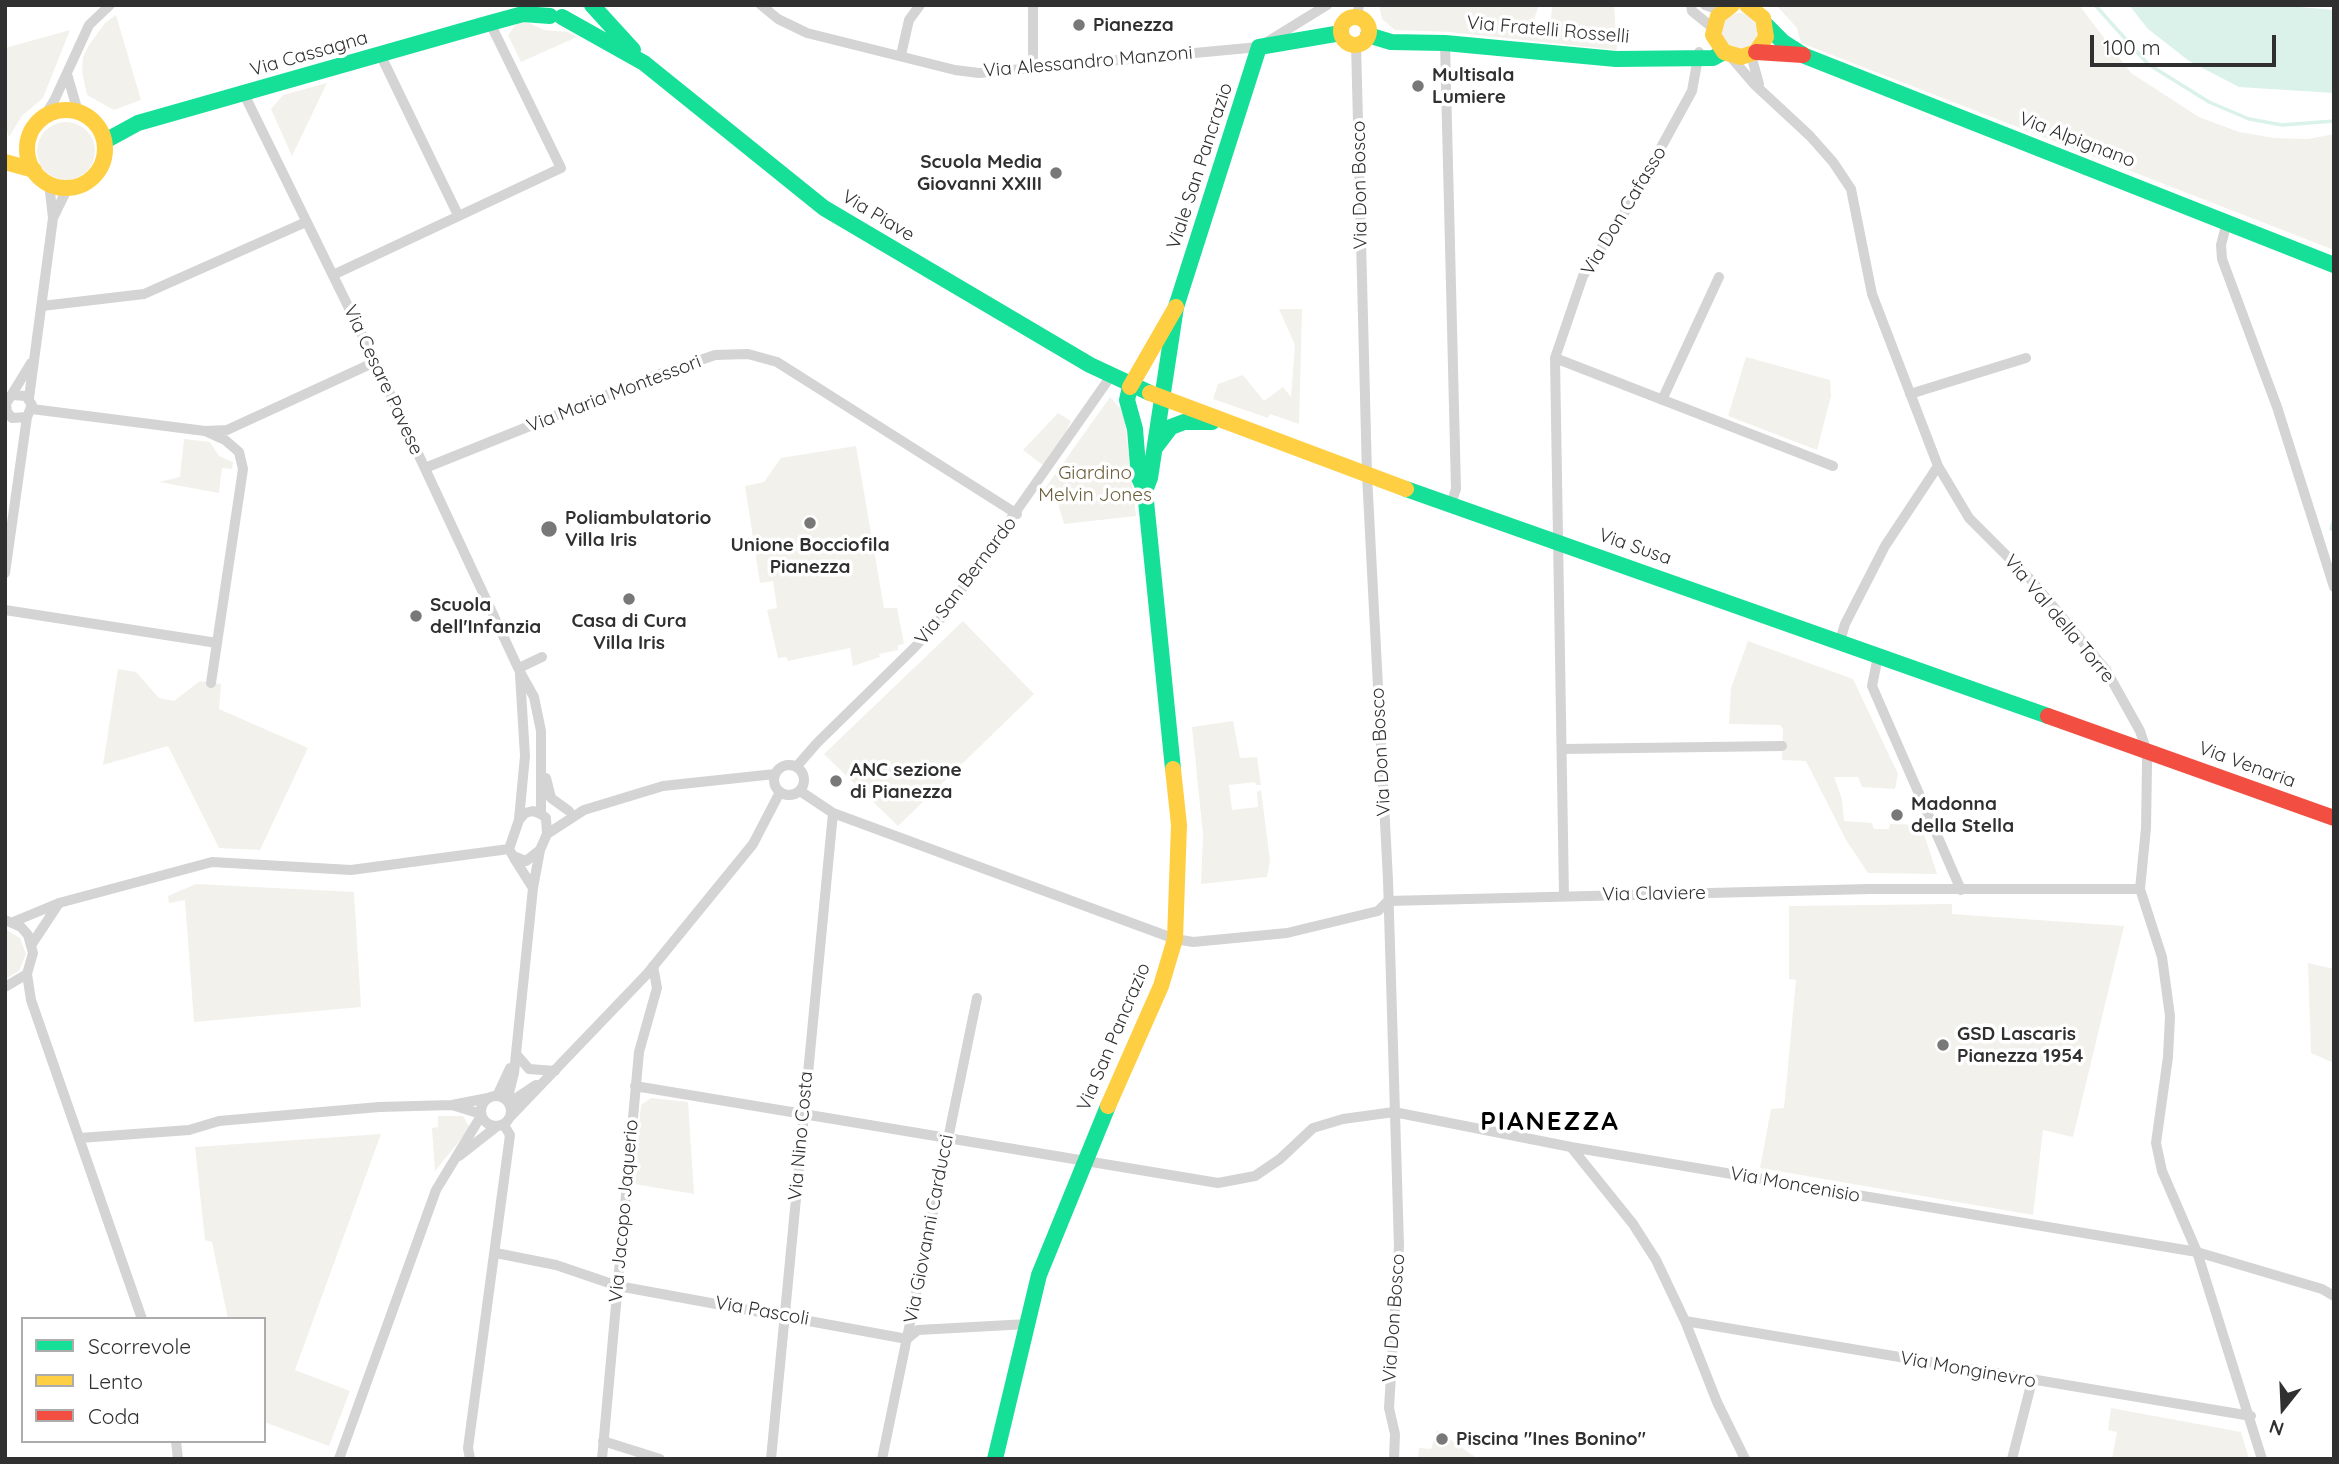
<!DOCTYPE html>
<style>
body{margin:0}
#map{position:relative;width:2339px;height:1464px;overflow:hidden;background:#fff;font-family:Quicksand,sans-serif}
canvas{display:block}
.frame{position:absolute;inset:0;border:7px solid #303030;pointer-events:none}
.legend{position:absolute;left:21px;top:1317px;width:245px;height:126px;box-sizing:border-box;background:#fff;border:2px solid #acacac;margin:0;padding:9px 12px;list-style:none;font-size:21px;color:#303030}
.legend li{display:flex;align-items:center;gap:14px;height:35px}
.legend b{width:35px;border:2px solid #acacac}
.north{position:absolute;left:2248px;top:1373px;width:70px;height:70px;-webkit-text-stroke:5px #fff;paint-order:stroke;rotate:198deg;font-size:19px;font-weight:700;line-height:28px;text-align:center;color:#303030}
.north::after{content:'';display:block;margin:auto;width:24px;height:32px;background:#303030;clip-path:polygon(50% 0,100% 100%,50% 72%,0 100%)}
.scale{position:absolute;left:2090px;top:35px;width:186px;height:32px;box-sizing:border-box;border:4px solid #303030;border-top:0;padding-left:9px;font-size:21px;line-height:24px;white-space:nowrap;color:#303030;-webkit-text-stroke:5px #fff;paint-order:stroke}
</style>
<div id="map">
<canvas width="2339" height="1464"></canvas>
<div class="frame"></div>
<ul class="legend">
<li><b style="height:9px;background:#16e098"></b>Scorrevole</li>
<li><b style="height:9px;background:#ffcf43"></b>Lento</li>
<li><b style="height:9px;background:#f24e42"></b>Coda</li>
</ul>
<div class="north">N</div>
<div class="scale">100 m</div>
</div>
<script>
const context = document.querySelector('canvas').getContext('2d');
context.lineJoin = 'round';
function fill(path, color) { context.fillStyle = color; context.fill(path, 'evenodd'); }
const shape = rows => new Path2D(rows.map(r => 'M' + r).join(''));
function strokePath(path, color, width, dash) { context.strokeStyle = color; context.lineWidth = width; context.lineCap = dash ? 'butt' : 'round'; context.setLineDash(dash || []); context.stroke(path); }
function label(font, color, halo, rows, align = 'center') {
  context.font = font + ' Quicksand,sans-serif'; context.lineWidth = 7; context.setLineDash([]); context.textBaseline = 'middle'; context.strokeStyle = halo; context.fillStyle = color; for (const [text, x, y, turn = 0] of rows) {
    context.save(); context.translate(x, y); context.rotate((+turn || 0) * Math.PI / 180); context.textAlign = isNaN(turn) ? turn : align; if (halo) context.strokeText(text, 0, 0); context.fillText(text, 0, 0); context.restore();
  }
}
fill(shape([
 [1379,5,1539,5,1533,22,1546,31,1551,21,1552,7,1614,5,1617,50,1449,32,1395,30,1382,19],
 [1776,5,2079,5,2131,73,2199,117,2239,132,2274,138,2308,139,2334,134,2334,250,1801,43,1797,28],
 '1721 31a18 18 0 1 1 36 0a18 18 0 1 1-36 0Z',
 [116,15,141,100,114,110,87,95,82,72,83,57,89,45,105,23],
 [520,19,544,30,568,32,577,37,521,62,508,35],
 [70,30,43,98,22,116,9,137,5,124,5,48],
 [327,83,292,156,271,109,283,95],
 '37 151a29 29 0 1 1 58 0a29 29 0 1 1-58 0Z',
 [1279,309,1302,309,1299,424,1270,414,1268,418,1213,399,1218,384,1243,375,1264,401,1283,387,1291,397,1295,345],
 [1746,357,1830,380,1831,396,1817,450,1728,416],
 [1110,397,1120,408,1124,417,1136,516,1064,524,1057,500,1044,490],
 [1058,413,1071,421,1048,469,1023,450],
 [184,439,210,442,219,456,233,462,232,469,222,468,219,493,159,482,180,477],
 [856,446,884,608,897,608,904,644,898,645,898,650,879,654,880,657,853,666,850,648,788,661,786,657,778,658,767,610,777,608,773,581,760,583,745,486,764,482,781,458],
 [963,621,1034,694,898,826,824,754],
 [1748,641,1853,679,1898,774,1895,789,1862,787,1858,777,1834,777,1842,799,1844,821,1872,823,1874,829,1889,829,1890,824,1921,825,1937,874,1868,873,1846,840,1806,761,1782,760,1783,729,1780,725,1729,724,1731,688],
 [118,669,136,672,159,698,174,701,200,681,221,684,219,709,308,748,260,850,219,848,168,746,103,765],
 [1233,721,1240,758,1257,757,1261,785,1256,785,1255,782,1229,785,1232,810,1258,807,1257,792,1261,790,1270,861,1267,877,1201,884,1203,834,1192,727],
 [196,884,354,892,361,1007,194,1022,185,900,169,903,168,896],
 [1952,904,1952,914,2124,926,2073,1137,2043,1130,2033,1215,1760,1168,1771,1109,1784,1108,1796,980,1789,979,1789,906],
 [5,929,20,938,26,954,19,971,5,979],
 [2308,963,2334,969,2334,1063,2311,1053],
 [651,1098,688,1102,694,1194,634,1184,641,1105],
 [438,1116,463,1116,470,1128,435,1171,432,1128,438,1127],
 [381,1134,295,1370,350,1391,329,1446,264,1422,264,1319,228,1319,212,1242,205,1240,195,1147],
 [2111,1408,2241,1432,2249,1459,2112,1459,2117,1432,2108,1430],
 [1437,1430,1478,1459,1418,1459,1419,1448,1431,1449]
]), '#f3f1eb');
fill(shape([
 [2129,5,2277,5,2334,10,2334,93,2239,87,2189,61,2148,29]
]), '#daf2e9');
strokePath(shape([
 [2095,5,2148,64,2209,102,2249,119,2282,125,2334,121],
 [2331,529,2334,519]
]), '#daf2e9', 3.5);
strokePath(shape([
 [761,5,778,19,807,33,955,70,979,73,1259,47,1327,5],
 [1691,5,1692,11,1713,28],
 [1705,5,1722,11],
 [1357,17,1359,5],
 [1445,43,1456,489,1451,504],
 [1356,44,1367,475,1388,880,1399,1246,1389,1408,1395,1434,1394,1459],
 [901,55,909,20,920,5],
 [1751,55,1759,84],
 [381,56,458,215],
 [1730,56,1754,84,1810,136,1833,162,1851,189,1872,294,1938,466,1969,518,2031,580,2106,670,2140,731,2147,752,2147,765,2146,828,2140,889,2162,957,2170,1016,2168,1057,2156,1143,2162,1171,2197,1252,2262,1459],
 [1033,69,1033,5],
 [67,74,78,112],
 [244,94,371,353,520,672,534,697,541,731,541,814],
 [44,117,54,101,89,25,110,5],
 [53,218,68,187],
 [2227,222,2221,245,2222,259,2277,407,2334,587],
 [333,275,561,168,490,23],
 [42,306,144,294,306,222],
 [1555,358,1833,466],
 [1910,394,2026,358],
 [29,398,53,218,49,183],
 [1662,400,1719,277],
 [32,409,205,431,227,430,375,362],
 [27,417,12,418,7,412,6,404,31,363],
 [425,468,657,375,715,355,748,354,777,362,1017,514],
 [5,573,27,417,32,405,26,396,12,395],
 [5,610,217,643,243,469,239,452,225,440,205,431],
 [1840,641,1845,624,1885,546,1938,466],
 [1878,656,1872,686,1961,890],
 [519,668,542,657],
 [211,683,217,643],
 [1563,749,1782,746],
 '774 780a15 15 0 1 1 30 0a15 15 0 1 1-30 0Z',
 [797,766,817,743,914,648,942,617,1111,376],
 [546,778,551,798,569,811],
 [800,791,833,813,1175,939,1193,942,1287,933,1378,911,1388,901,1870,889,2140,889],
 [519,819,525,756,520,675],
 [547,834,584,810,663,786,775,774],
 [514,858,533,888],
 [1564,896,1555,358,1583,276,1630,204,1692,91,1699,52],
 [5,920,21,927,28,935,33,953,27,974,5,987],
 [13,922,59,903,212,862,351,870,509,849],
 [32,944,59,903],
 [27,974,31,1000,142,1319],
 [516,1054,529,1069,555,1071],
 [635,1086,1218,1183,1255,1176,1280,1159,1313,1128,1343,1119,1394,1112,1571,1147,2197,1252,2322,1289,2334,1296],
 '481 1111a15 15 0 1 1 30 0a15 15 0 1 1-30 0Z',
 [497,1096,510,1068],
 [507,1101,514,1073,533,888,540,850,547,834,546,818,541,814,533,811,525,813,519,820,509,849,513,856,526,861,540,850],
 [509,1103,536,1085],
 [452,1105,488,1098],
 [510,1117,647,974,753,844,780,792],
 [80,1138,189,1130,219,1121,379,1107,452,1105,481,1114],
 [1571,1147,1633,1224,1656,1260,1685,1321,1717,1402,1745,1459],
 [459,1156,496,1127],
 [496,1253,556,1265,618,1286,907,1339,918,1330,1028,1324],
 [1685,1321,2251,1416],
 [176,1441,178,1459],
 [603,1441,660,1459],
 [339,1459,436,1190,481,1116],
 [470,1459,468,1448,510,1135,504,1125],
 [602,1459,639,1052,657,988,653,966],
 [771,1459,833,813],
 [882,1459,977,998],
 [2012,1459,2032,1381]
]), '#d4d4d4', 10);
strokePath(shape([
 [592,5,633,50],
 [562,17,644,63,824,208,1090,365,1150,393],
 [1766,25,1783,42,1805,56,2334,265],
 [1368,35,1391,42,1445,43,1616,59,1713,58,1724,52],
 [105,141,138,123,490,23,523,14,550,16],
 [1130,387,1127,400,1135,429,1139,478,1145,491,1173,769],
 [1155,448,1171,427,1184,422,1212,422],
 [1406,489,2048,716],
 [1145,491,1150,478,1176,307,1259,47,1341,33],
 [995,1459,1039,1275,1108,1106]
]), '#16e098', 16);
strokePath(shape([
 [1732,5,1718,16,1713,35,1724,52,1741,57,1756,52,1766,37,1763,18,1747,5],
 '1341 31a14 14 0 1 1 28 0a14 14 0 1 1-28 0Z',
 '27 149a39 39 0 1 1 78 0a39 39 0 1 1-78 0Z',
 [5,162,34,170],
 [1130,387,1176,307],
 [1150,393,1406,489],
 [1108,1106,1161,986,1175,939,1179,825,1173,769]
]), '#ffcf43', 16);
strokePath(shape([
 [1756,52,1803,55],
 [2048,716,2334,818]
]), '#f24e42', 16);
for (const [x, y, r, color] of [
 [1079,25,7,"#787878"],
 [1418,86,7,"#787878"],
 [1056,173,7,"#787878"],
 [810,523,7,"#787878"],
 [549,529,9,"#787878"],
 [629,599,7,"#787878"],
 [416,616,7,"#787878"],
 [836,781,7,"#787878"],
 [1897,815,7,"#787878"],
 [1943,1045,7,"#787878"],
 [1442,1439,7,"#787878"]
]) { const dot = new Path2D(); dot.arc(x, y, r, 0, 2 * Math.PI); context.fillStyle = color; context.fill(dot); strokePath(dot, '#fff', 2.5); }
label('bold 19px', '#303030', '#fff', [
 ["Pianezza",1093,25],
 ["Multisala",1432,75],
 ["Lumiere",1432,97],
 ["Scuola Media",1042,162,"right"],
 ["Giovanni XXIII",1042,184,"right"],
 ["Poliambulatorio",565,518],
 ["Villa Iris",565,540],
 ["Unione Bocciofila",810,545,"center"],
 ["Pianezza",810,567,"center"],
 ["Scuola",430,605],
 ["dell'Infanzia",430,627],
 ["Casa di Cura",629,621,"center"],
 ["Villa Iris",629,643,"center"],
 ["ANC sezione",850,770],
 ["di Pianezza",850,792],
 ["Madonna",1911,804],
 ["della Stella",1911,826],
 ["GSD Lascaris",1957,1034],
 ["Pianezza 1954",1957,1056],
 ["Piscina \"Ines Bonino\"",1456,1439]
], 'left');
label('19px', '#303030', '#fff', [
 ["Via Fratelli Rosselli",1548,30,5],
 ["Via Cassagna",309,54,-16],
 ["Via Alessandro Manzoni",1088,62,-5],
 ["Via Alpignano",2077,140,21],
 ["Viale San Pancrazio",1200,166,-72],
 ["Via Don Bosco",1360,185,-91],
 ["Via Don Cafasso",1624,211,-59],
 ["Via Piave",878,216,31],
 ["Via Cesare Pavese",383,380,65],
 ["Via Maria Montessori",614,394,-21],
 ["Via Susa",1635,547,19],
 ["Via San Bernardo",966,581,-53],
 ["Via Val della Torre",2059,619,50],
 ["Via Don Bosco",1381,752,-93],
 ["Via Venaria",2247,765,20],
 ["Via Claviere",1654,894,-1],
 ["Via San Pancrazio",1114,1037,-67],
 ["Via Nino Costa",801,1136,-85],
 ["Via Moncenisio",1795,1185,10],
 ["Via Jacopo Jaquerio",624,1211,-85],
 ["Via Giovanni Carducci",929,1229,-79],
 ["Via Pascoli",762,1311,10],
 ["Via Don Bosco",1394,1318,-86],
 ["Via Monginevro",1968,1370,10]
]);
label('19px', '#6c603c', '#fff', [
 ["Giardino",1095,473],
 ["Melvin Jones",1095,495]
]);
context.letterSpacing = '2px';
label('bold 26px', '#000', '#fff', [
 ["PIANEZZA",1550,1122]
]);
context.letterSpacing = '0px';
</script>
